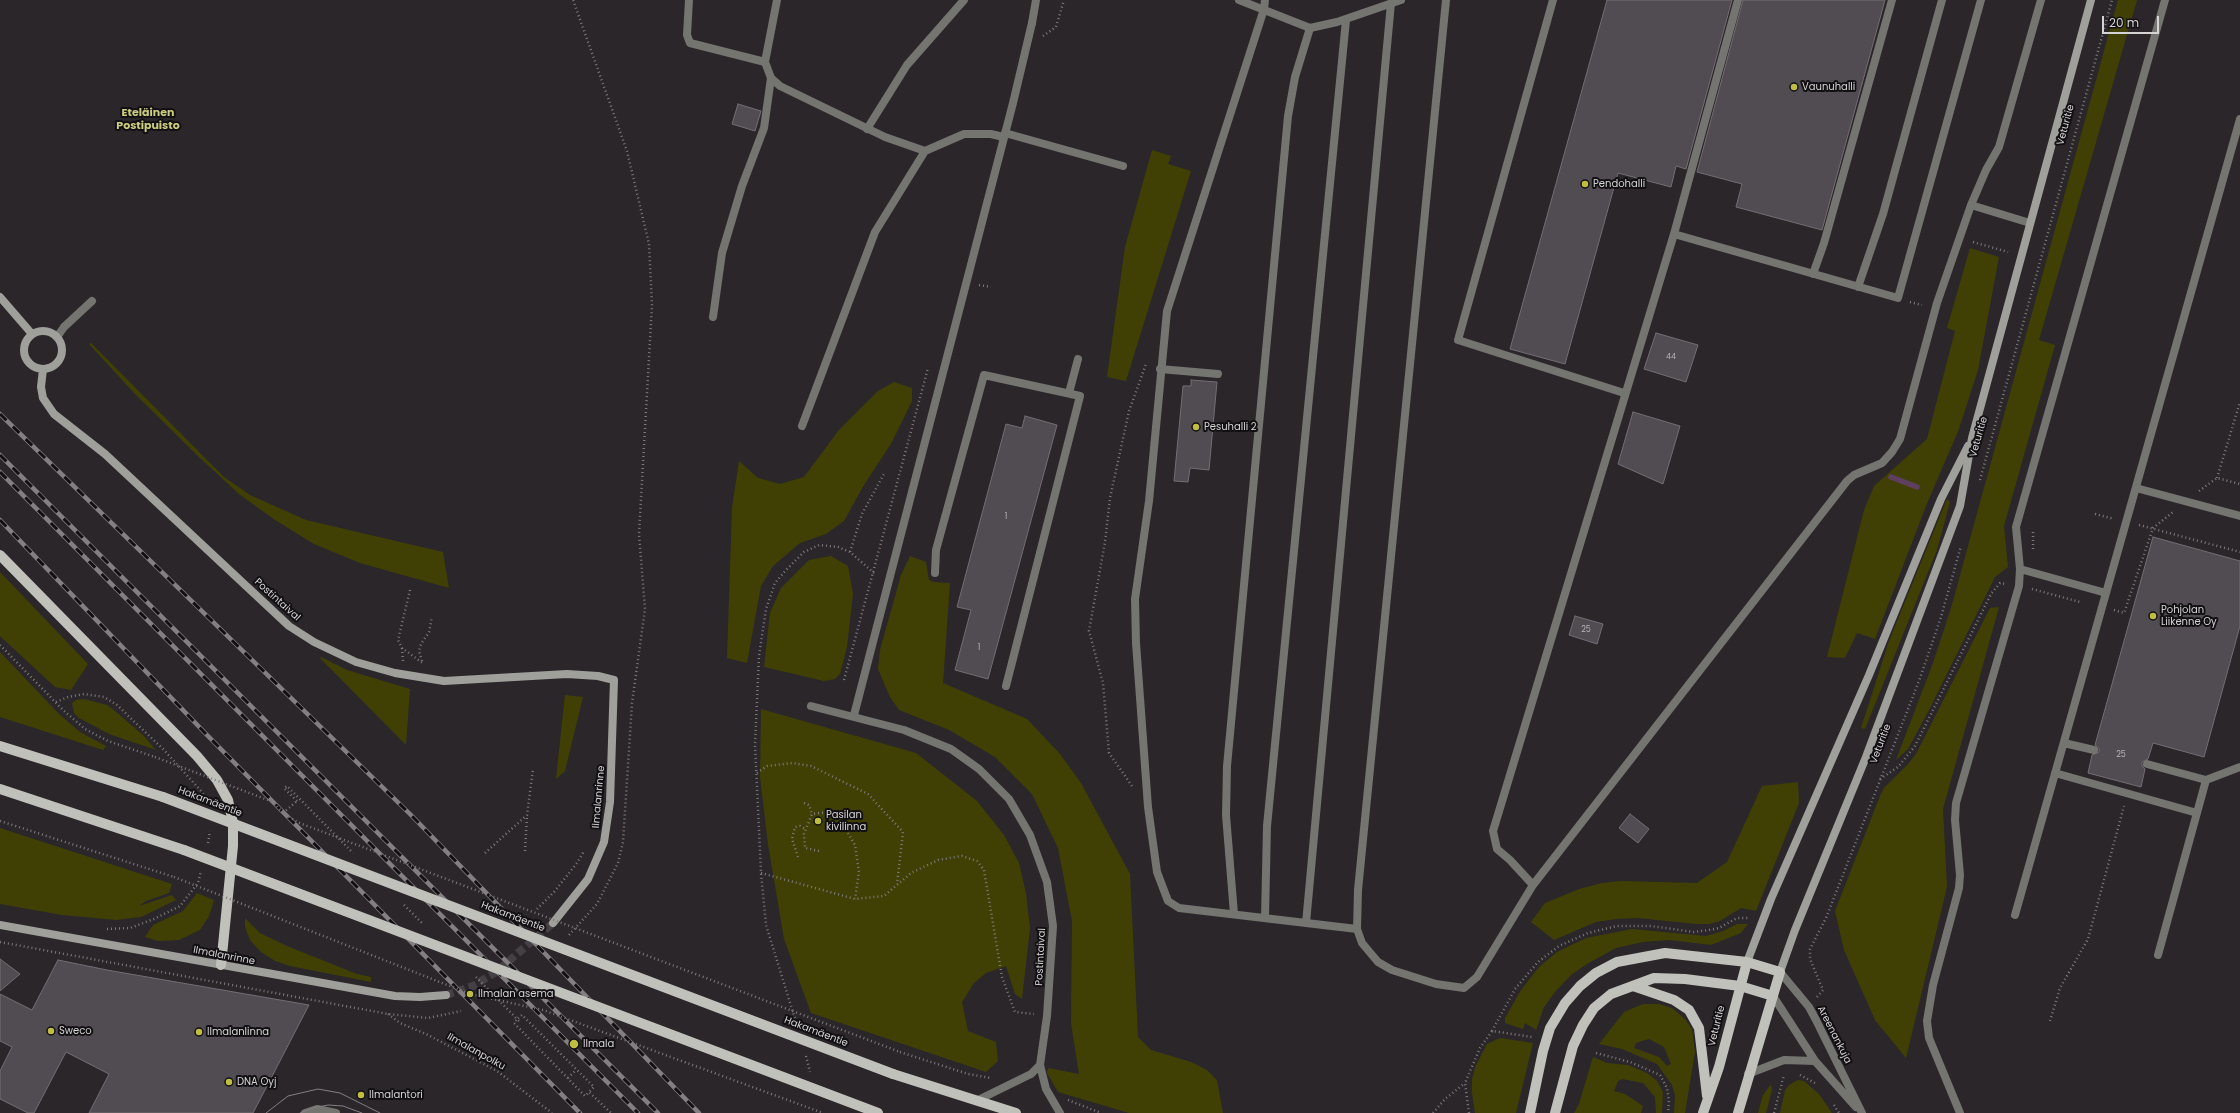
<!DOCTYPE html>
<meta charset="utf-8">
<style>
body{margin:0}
#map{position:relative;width:2240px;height:1113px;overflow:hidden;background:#2b262a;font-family:Poppins,sans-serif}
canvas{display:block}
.scale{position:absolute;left:2102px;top:16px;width:57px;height:18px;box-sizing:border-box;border:2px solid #d6d3d5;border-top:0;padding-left:5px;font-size:12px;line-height:14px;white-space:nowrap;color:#d6d3d5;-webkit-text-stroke:3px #121012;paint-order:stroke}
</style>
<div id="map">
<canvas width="2240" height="1113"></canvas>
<div class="scale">20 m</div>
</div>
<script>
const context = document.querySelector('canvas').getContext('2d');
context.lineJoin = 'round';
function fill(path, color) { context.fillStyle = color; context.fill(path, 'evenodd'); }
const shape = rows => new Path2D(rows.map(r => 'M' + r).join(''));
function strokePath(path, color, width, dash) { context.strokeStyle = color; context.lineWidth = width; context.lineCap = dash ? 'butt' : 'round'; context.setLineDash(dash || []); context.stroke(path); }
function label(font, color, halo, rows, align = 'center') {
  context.font = font + ' Poppins,sans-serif'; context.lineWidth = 4; context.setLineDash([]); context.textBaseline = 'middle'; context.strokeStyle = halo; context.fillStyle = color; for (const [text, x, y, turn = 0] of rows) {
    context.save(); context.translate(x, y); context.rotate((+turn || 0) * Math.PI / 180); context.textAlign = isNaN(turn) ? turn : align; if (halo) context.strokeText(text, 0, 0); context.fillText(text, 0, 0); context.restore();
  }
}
fill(shape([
 [2118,0,2137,0,2039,340,2055,345,2004,526,2008,567,1995,577,1928,712,1908,749,1896,760,1933,663,1951,608],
 [1152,150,1171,156,1168,164,1191,171,1126,381,1107,377,1125,247],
 [1970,248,1999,257,1978,370,1959,429,1926,506,1875,639,1857,633,1845,658,1827,657,1864,510,1874,486,1927,439,1955,331,1947,328],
 [91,343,224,477,250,495,306,520,443,552,449,588,360,563,314,544,275,520,239,494,200,458,135,394,89,344],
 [894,382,912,388,912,401,892,442,864,485,844,521,826,534,800,543,773,566,761,586,747,663,727,658,732,508,739,461,758,478,780,484,804,477,839,430,878,391],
 [1947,499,1950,502,1937,550,1865,729,1861,728,1889,641],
 [831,556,848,566,853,594,847,647,840,674,835,679,824,681,764,667,770,613,781,588,809,560],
 [910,556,926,562,929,580,933,582,950,583,943,683,1027,719,1060,754,1081,783,1130,874,1138,1037,1151,1050,1191,1062,1207,1070,1217,1080,1223,1113,1129,1113,1058,1092,1047,1073,1048,1068,1079,1074,1071,1023,1072,921,1058,848,1032,794,995,757,949,730,899,710,890,697,878,669,880,650,901,575],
 [0,572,88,664,71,690,55,687,0,636],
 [1999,607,1943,809,1947,887,1906,1058,1875,1020,1844,950,1835,911,1880,796,1884,788,1909,763,1916,754,1990,608],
 [0,652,59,714,80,732,106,746,103,750,0,717],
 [321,657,347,670,410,689,406,745,320,658],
 [565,695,583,697,565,771,556,779],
 [84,699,107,705,115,711,143,735,156,750,109,734,79,718,74,713,72,703,76,700],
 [761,709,916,753,977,801,1004,835,1019,863,1026,893,1030,928,1022,999,1015,994,1006,966,986,973,974,983,962,1002,968,1031,996,1042,998,1061,986,1072,811,1013,784,939,768,844,760,777],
 [1798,782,1799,803,1756,911,1741,908,1720,921,1709,924,1696,924,1638,918,1617,919,1596,922,1554,940,1531,922,1545,903,1579,889,1602,883,1620,881,1697,883,1727,862,1762,786],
 [0,828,172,884,169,893,146,901,139,906,172,895,176,900,141,917,116,920,62,915,0,904],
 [197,893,214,900,209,916,200,930,179,940,158,941,145,937,153,925,183,911],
 [245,918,260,933,287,946,357,974,371,977,371,982,290,966,275,961,261,952,250,940,245,927],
 [1737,924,1748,924,1741,933,1711,945,1669,940,1643,942,1616,948,1587,964,1571,975,1555,992,1544,1007,1536,1030,1525,1023,1523,1029,1505,1023,1505,1018,1521,990,1539,967,1557,952,1586,938,1632,929,1706,936,1723,931],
 [1643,1004,1659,1004,1672,1008,1685,1019,1692,1029,1695,1052,1685,1113,1674,1113,1675,1095,1672,1085,1657,1064,1622,1049,1599,1044,1624,1012],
 [1649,1039,1664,1047,1671,1064,1667,1066,1659,1057,1634,1048,1636,1043],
 [1500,1038,1533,1043,1516,1113,1475,1113,1472,1093,1472,1079,1476,1065,1487,1044],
 [1593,1057,1607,1063,1628,1065,1647,1073,1657,1081,1663,1092,1662,1113,1656,1113,1655,1097,1643,1083,1622,1079,1618,1081,1614,1091,1625,1094,1643,1106,1641,1113,1574,1113,1579,1104],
 [1798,1080,1804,1081,1819,1094,1832,1113,1780,1113,1785,1090,1789,1085],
 [1771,1084,1772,1090,1766,1113,1758,1113,1763,1095]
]), '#404005');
strokePath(shape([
 [1891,477,1917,487]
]), '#5e3f5f', 5.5);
const building = shape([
 [1607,0,1732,0,1686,169,1676,166,1671,187,1618,173,1565,364,1510,349,1607,0],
 [1743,0,1885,0,1822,230,1736,207,1742,184,1697,172,1743,0],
 [738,104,761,111,755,131,732,124,738,104],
 [1656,333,1698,345,1686,382,1644,369,1656,333],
 [1191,380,1217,382,1209,470,1190,468,1188,482,1174,481,1183,386,1191,386,1191,380],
 [1633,412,1680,426,1663,484,1618,464,1633,412],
 [1025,416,1057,425,988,679,955,670,971,610,957,607,1006,424,1022,428,1025,416],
 [2153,537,2240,561,2240,626,2204,757,2153,743,2148,759,2142,762,2142,766,2145,769,2141,787,2088,773,2092,755,2099,752,2099,748,2095,745,2153,537],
 [1575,616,1603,624,1597,644,1569,635,1575,616],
 [1630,814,1649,829,1638,843,1619,828,1630,814],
 [0,959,20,974,0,991,0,959],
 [58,960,107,970,309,1005,253,1113,89,1113,109,1074,66,1052,34,1113,28,1113,0,1099,0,1071,12,1047,0,1041,0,994,32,1010,58,960]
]);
fill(building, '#514c51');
strokePath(building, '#736e73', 1);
strokePath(shape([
 [446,995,473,986,496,972,553,923]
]), '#454044', 8, [8, 4]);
strokePath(shape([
 [1043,36,1056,27,1064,0],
 [1973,242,2008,252],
 [979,285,991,287],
 [1910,302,1922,305],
 [2217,478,2240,402],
 [1980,480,2112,0],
 [2199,491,2217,478,2240,484],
 [2095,514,2114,519],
 [2139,525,2240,552],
 [2033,549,2033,532],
 [874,573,850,552,862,514,885,472],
 [2032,589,2080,602],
 [410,590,398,640,402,648,424,664],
 [2114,610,2124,613,2153,528,2173,512],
 [0,645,63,710,85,729,108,741,155,757],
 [402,648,403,661],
 [422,661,419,651,421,644,429,632,432,617],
 [844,680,928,368],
 [56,702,68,697,84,694,104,697,117,705,164,750,202,792,204,796],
 [757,773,767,766,792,763,811,766,868,794,903,832,897,884],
 [1880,779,1898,767,1915,746,1991,594,2000,583,2006,584],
 [1132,786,1109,753,1103,683,1089,631,1105,542,1110,498,1129,411,1146,364],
 [297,801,284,788,287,786,353,853],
 [804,803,809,805,812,814],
 [839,818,845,811,850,814,855,826],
 [0,821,174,877],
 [208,843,210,831],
 [525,851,527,815],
 [819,851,805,848,804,834,812,814,827,812,839,818,855,845,859,872,855,899],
 [485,853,527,815,533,769],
 [798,857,792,839,795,827,800,826,805,829],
 [761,873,855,899,884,896,911,873,938,860,962,856,977,861,984,870,1002,977,1015,1012,1034,1014],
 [404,905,423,924],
 [537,909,554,892,577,863,584,851],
 [107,929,130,928,154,919,180,906,198,883,201,871],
 [569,935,597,904,618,863,623,842,632,703,645,609,639,534,652,305,649,244,627,151,573,0],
 [0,942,388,1014,428,1018,461,1011],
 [476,977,517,1019,514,1023,585,1096,589,1092,611,1113],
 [1817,997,1823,990,1810,959,1810,949,1826,918,1919,681,1941,617,1961,546],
 [388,1014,400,1023,428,1035,497,1071,552,1113],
 [519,1021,517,1019,522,1015,594,1087,589,1092],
 [2050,1021,2060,988,2088,939,2124,806],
 [796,1022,766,925,761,873,755,744,759,656,766,609,775,583,786,570,804,552,819,545,838,547,850,552],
 [1492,1031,1515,989,1538,962,1559,946,1588,933,1617,926,1651,926,1694,932,1709,930,1719,928,1737,918,1750,918],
 [900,1052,968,1074,991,1078],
 [1596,1053,1630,1062,1660,1075,1667,1088,1669,1101,1668,1113],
 [806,1056,810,1072],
 [1800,1075,1815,1083],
 [568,1078,576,1070],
 [1068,1100,1101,1113],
 [1834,1105,1839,1113],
 [1433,1113,1445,1099,1465,1083],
 [1469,1113,1465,1083,1480,1048,1492,1031,1532,1037],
 [1774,1113,1784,1075]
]), '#7e7a7d', 2.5, [1, 3]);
strokePath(shape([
 [689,0,687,35,690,43,765,62,771,78,780,86,885,137,925,151],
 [1239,0,1310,28,1337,22,1401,0],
 [1265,0,1264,9,1167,311,1149,501,1135,599,1136,643,1148,807,1157,872,1168,901,1179,908,1357,929],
 [1446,0,1358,890,1357,929,1362,943,1378,962,1392,970,1436,984,1464,988,1477,977,1533,885,1847,481,1854,475,1882,463,1892,452,1900,439,1937,303,1971,205,1986,170,1999,147,2041,0],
 [1553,0,1458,340,1624,393],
 [1032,23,1036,0],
 [765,62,777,0],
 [867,129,907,65,964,0],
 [1005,133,1123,166],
 [1971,205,2030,223],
 [1674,234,1898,298,1981,0],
 [1813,274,1824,243,1892,0],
 [1858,287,1883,214,1942,0],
 [713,317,722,253,742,186,764,128,771,78],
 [57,337,64,327,92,301],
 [1160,369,1218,374],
 [1069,393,1078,359],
 [802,426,875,232,925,151,964,134,991,134,1003,137],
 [2136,488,2240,516],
 [2020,569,2106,593],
 [935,573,936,550,984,375,1080,396,1006,686],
 [2064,743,2094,750],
 [2147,764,2206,780],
 [2055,773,2197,813],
 [1533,885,1510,860,1497,849,1493,831,1674,234,1738,0],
 [1234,914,1226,815,1227,766,1288,116,1295,77,1310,28],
 [2015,915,2240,119],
 [1265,918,1267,826,1346,20],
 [1306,923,1391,3],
 [2158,955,2206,780,2240,767],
 [305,1113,317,1109,336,1113],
 [1960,1113,1929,1038,1927,1021,1933,985,1959,888,1960,875,1955,820,1956,803,2019,586,2020,569,2016,527,2165,0]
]), '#747471', 8);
strokePath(shape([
 [811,706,904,730,951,749,979,769,1009,799,1030,835,1047,882,1053,926,1047,1016,1040,1065,1046,1089,1060,1113],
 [854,715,1013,103,1032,23],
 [1780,972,1809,1007,1816,1020,1862,1113],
 [1773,996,1815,1061,1856,1107],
 [1748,1074,1784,1060,1815,1061],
 [976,1101,1031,1074,1040,1065]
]), '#747471', 8);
strokePath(shape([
 [0,297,32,334],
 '24 350a19 19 0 1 1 38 0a19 19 0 1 1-38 0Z',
 [43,369,41,387,43,398,54,414,105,454,289,626,314,642,356,662,395,673,444,681,567,674,598,676,614,680,610,802,604,842,588,879,553,923],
 [0,925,395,996,420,997,446,995],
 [1747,962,1771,899,1869,675,1941,499,1968,446],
 [1780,972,1795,930,1866,757,1960,506,1972,438,2091,0]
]), '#9fa09b', 8);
strokePath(shape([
 [0,555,197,756,217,780,228,800,233,823,233,846,221,965],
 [0,746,163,797],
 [0,789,184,850],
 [1633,986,1674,1000,1689,1010,1699,1028,1707,1096],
 [893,1074,1016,1113],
 [1530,1113,1543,1051,1550,1028,1565,1003,1580,986,1596,973,1617,962,1665,953,1747,962,1780,972,1738,1113],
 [1555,1113,1573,1046,1583,1025,1594,1008,1611,994,1654,978,1685,979,1740,986,1773,996],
 [1703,1113,1719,1067,1747,962]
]), '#c1c1bb', 10);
strokePath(shape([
 [266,1113,288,1096,318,1089,340,1093,380,1113],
 [300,1113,313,1108,328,1105,343,1106,362,1113]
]), '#837f82', 1);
const rail = shape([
 [0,414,412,816,699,1113],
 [0,455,658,1113],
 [0,472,638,1113],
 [0,520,207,735,580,1113]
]);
strokePath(rail, '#837f82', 4.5);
strokePath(rail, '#121012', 3, [9]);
strokePath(shape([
 [155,757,273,802,283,813,297,822,900,1052],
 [283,813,297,801],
 [174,877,470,994,543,1010,823,1113]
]), '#7e7a7d', 2.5, [1, 3]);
strokePath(shape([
 [163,797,893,1074],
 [184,850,878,1113]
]), '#c1c1bb', 10);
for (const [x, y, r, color] of [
 [1794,87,4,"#bfbe41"],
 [1585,184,4,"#bfbe41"],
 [1196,427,4,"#bfbe41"],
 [2153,616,4,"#bfbe41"],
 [818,821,4,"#bfbe41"],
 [470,994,4,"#bfbe41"],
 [51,1031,4,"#bfbe41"],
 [199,1032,4,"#bfbe41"],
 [574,1044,5,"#bfbe41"],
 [229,1082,4,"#bfbe41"],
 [361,1095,4,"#bfbe41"]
]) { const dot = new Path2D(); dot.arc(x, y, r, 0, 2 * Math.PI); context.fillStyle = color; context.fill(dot); strokePath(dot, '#121012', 1.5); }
label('8px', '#b5b1b4', null, [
 ["44",1671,357],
 ["1",1006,517],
 ["25",1586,630],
 ["1",979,648],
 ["25",2121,755]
]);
label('10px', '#d6d3d5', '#121012', [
 ["Vaunuhalli",1802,87],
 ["Pendohalli",1593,184],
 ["Pesuhalli 2",1204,427],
 ["Pohjolan",2161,610],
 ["Liikenne Oy",2161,622],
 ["Pasilan",826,815],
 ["kivilinna",826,827],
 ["Ilmalan asema",478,994],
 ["Sweco",59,1031],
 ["Ilmalanlinna",207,1032],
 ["Ilmala",583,1044],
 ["DNA Oyj",237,1082],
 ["Ilmalantori",369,1095]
], 'left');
label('10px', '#d6d3d5', '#121012', [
 ["Veturitie",2066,125,-75],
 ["Veturitie",1979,437,-74],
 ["Postintaival",277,600,42],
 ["Veturitie",1881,744,-69],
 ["Ilmalanrinne",599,797,-85],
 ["Hakamäentie",210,802,21],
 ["Hakamäentie",513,917,21],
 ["Ilmalanrinne",224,956,11],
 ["Postintaival",1041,957,-87],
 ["Veturitie",1717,1026,-76],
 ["Hakamäentie",816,1032,21],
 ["Areenankuja",1834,1035,63],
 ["Ilmalanpolku",476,1052,29]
]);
label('bold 11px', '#cccd7f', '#121012', [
 ["Eteläinen",148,113],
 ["Postipuisto",148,126]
]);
</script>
